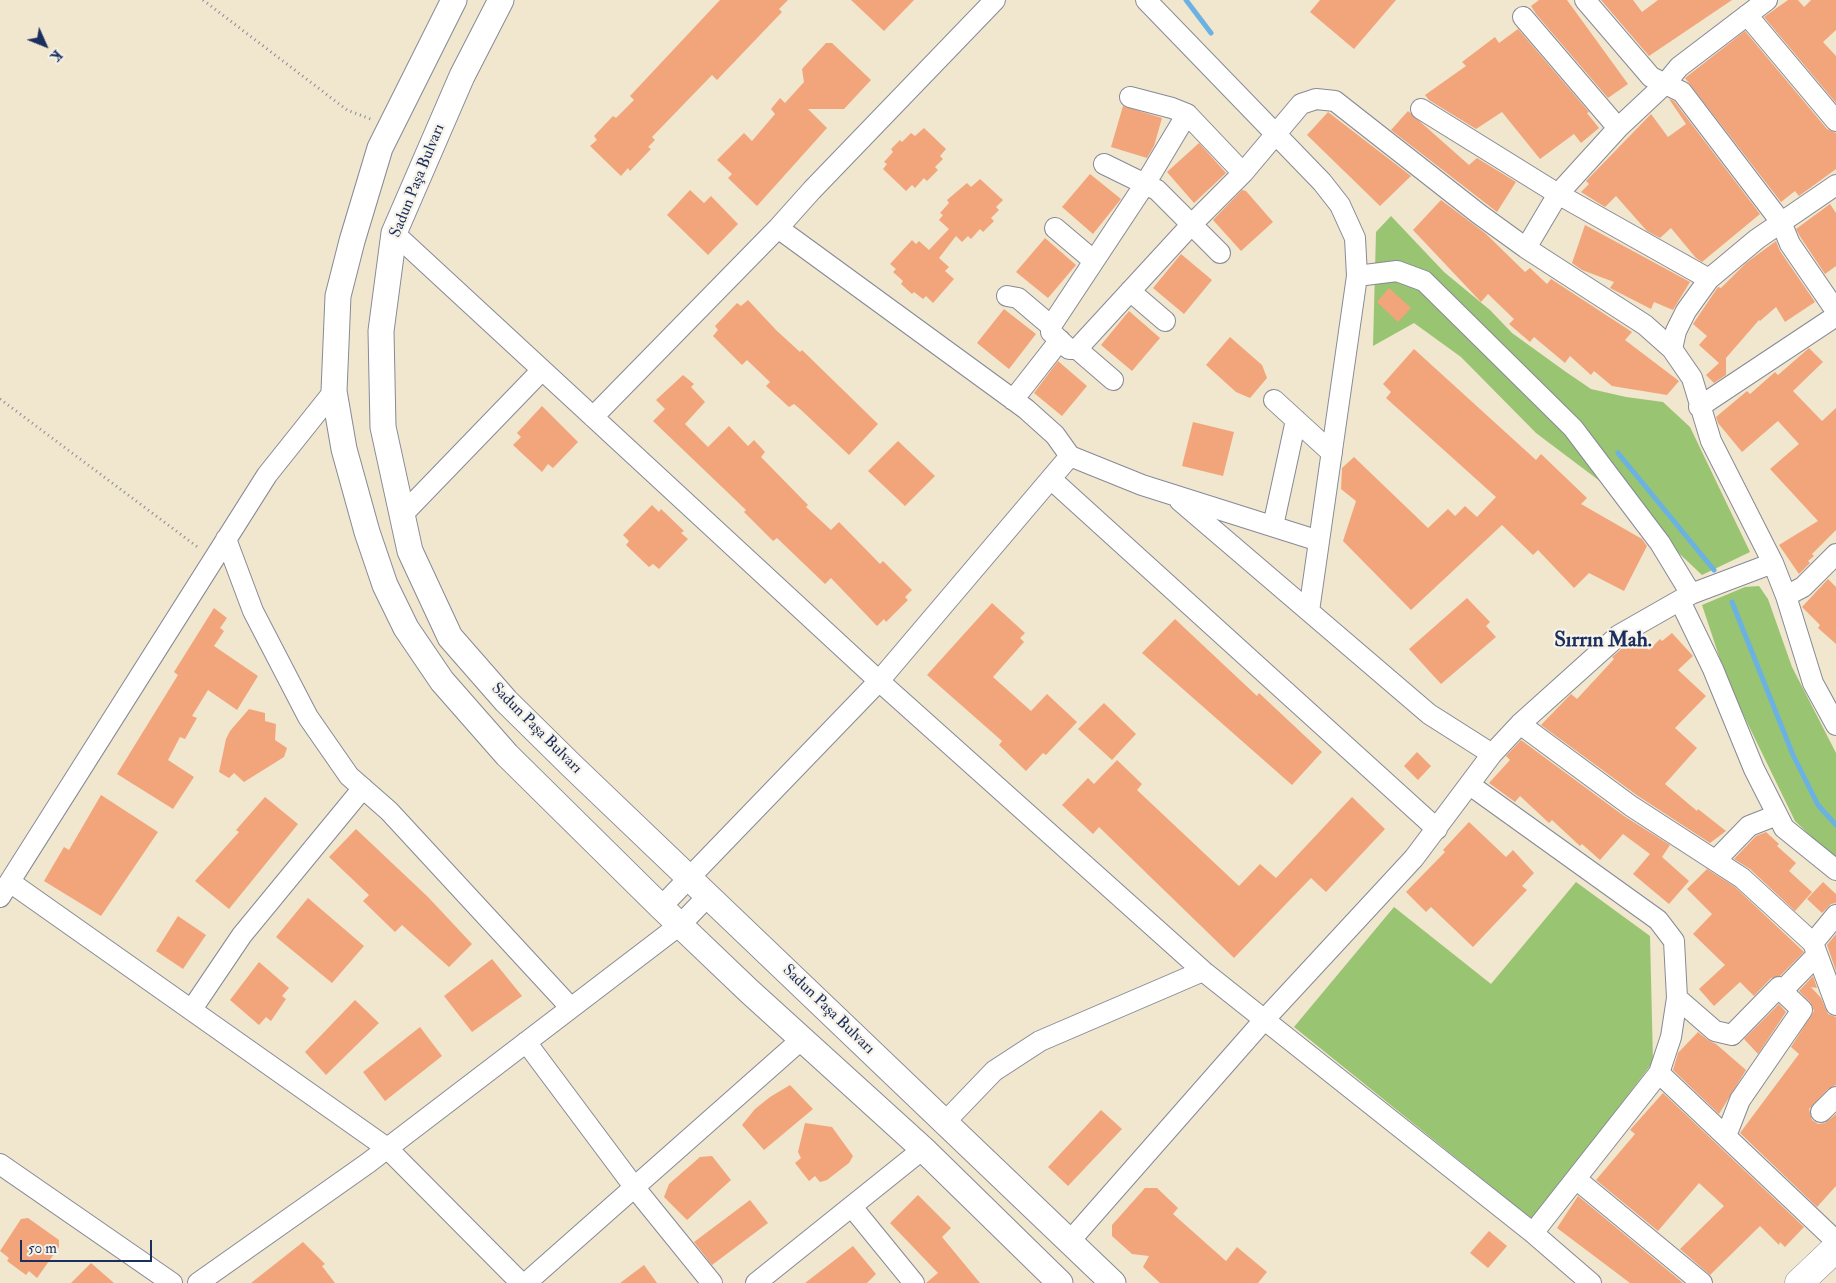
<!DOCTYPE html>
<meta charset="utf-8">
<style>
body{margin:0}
#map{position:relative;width:1836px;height:1283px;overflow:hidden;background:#f1e6ce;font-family:"IM FELL Double Pica",serif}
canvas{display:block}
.north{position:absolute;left:20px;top:20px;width:50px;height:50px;-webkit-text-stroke:4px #f7f3e8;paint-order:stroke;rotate:134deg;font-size:14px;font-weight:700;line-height:20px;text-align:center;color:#1b2f5e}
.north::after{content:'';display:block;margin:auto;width:18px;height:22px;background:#1b2f5e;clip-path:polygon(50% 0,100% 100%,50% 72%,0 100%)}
.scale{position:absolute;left:20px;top:1240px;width:132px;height:22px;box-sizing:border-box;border:2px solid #1b2f5e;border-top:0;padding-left:6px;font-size:15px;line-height:18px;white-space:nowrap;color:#1b2f5e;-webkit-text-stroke:4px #f7f3e8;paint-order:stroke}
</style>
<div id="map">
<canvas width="1836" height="1283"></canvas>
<div class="north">K</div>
<div class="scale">50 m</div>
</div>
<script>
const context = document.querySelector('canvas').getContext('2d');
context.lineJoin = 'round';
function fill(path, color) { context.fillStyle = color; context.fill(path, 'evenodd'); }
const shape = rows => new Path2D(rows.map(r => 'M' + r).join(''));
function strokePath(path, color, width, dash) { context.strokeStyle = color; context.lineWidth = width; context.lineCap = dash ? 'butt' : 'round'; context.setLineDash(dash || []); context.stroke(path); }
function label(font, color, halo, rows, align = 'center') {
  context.font = font + ' "IM FELL Double Pica",serif'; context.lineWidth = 4.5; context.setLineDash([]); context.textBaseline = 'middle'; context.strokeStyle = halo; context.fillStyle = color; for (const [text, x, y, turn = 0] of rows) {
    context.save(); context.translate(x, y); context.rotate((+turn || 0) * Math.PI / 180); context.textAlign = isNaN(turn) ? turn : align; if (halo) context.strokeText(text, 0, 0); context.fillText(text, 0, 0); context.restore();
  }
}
fill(shape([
 [1391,216,1444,272,1490,310,1512,333,1566,372,1591,389,1626,397,1663,402,1690,427,1750,552,1702,575,1613,491,1536,433,1461,357,1414,323,1373,346,1376,232],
 [1759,586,1768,599,1792,667,1836,753,1836,860,1795,821,1728,683,1702,605,1745,587],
 [1576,882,1650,936,1653,1062,1533,1220,1294,1027,1394,907,1491,984]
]), '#99c472');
strokePath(shape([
 [1186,0,1211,33],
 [1618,453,1714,570],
 [1732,602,1793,755,1818,805,1836,825]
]), '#6bb2e2', 5);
fill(shape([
 [720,0,788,0,779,9,782,12,717,80,712,75,652,137,655,140,648,147,651,149,630,171,628,168,621,176,590,146,597,140,594,136,613,116,616,118,634,100,630,96],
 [851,0,914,0,884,31],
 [1320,0,1396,0,1354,49,1310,12],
 [1539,0,1567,0,1628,84,1608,98,1536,14,1531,6],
 [1601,0,1633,0,1642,12,1658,0,1732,0,1649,56],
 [1788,0,1798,0,1804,7,1811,0,1836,0,1836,30,1823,42,1836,56,1836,103,1764,17],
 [1518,29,1589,112,1587,113,1599,128,1581,143,1574,134,1540,159,1502,112,1476,129,1429,100,1425,95,1466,66,1462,62,1495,37,1499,43],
 [1745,31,1827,129,1836,133,1836,169,1799,196,1795,191,1781,202,1685,78],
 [826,43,832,43,871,80,844,109,808,109,827,128,757,206,728,178,732,174,717,160,744,133,752,141,775,114,771,109,780,98,785,103,804,82,802,69],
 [1669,99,1674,101,1760,214,1702,262,1696,258,1671,228,1660,238,1647,231,1616,196,1605,207,1581,192,1589,184,1586,181,1651,114,1668,137,1686,124],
 [1123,106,1162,118,1154,146,1147,158,1111,147],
 [1408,111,1469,165,1477,158,1516,182,1497,212,1391,130],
 [1328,112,1411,176,1380,206,1307,135],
 [924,128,946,149,940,156,943,159,935,167,938,170,927,181,924,178,915,188,912,185,906,191,883,169,887,164,884,162,893,152,891,149,900,140,902,142,911,133,915,136],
 [1199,143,1226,173,1194,203,1167,172],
 [1090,174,1121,199,1093,234,1062,207],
 [980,179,1003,200,996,207,999,210,991,218,994,221,983,232,980,229,971,239,968,236,962,242,956,236,939,258,949,267,945,271,954,279,933,303,926,296,923,299,914,292,912,294,901,284,903,281,893,272,896,269,890,264,912,240,916,244,919,241,929,250,949,229,939,220,943,215,940,213,949,203,947,200,967,183,971,187],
 [690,190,704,203,711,196,738,224,708,255,667,215],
 [1242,190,1246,191,1273,222,1241,251,1213,220],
 [1441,200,1485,233,1525,272,1530,268,1547,284,1551,279,1632,332,1625,340,1679,381,1667,395,1612,386,1594,371,1591,375,1570,356,1565,363,1534,337,1530,342,1509,324,1514,319,1488,294,1481,302,1413,230],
 [1830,204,1836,213,1836,266,1825,274,1801,238,1796,229],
 [1585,225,1690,282,1673,310,1654,302,1651,309,1610,288,1614,282,1582,270,1572,263],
 [1045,238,1076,265,1048,298,1016,272],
 [1776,241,1780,251,1815,302,1785,322,1776,307,1760,321,1759,320,1726,358,1726,375,1714,383,1706,375,1719,363,1699,345,1707,336,1693,324,1718,287,1721,288,1746,263],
 [1181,254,1212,280,1184,314,1153,288],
 [1389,288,1411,308,1398,322,1377,302],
 [748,300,776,330,800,352,802,350,878,424,849,455,800,409,794,404,789,407,766,386,770,382,747,360,742,365,713,336,718,330,715,326,737,303,741,306],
 [1004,309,1036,334,1009,369,977,343],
 [1129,311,1160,338,1132,371,1101,345],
 [1230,337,1262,365,1267,378,1250,398,1236,392,1206,365],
 [1809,348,1823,362,1793,391,1822,421,1836,408,1836,530,1812,554,1814,556,1808,561,1810,563,1799,574,1779,545,1818,521,1770,469,1799,444,1778,421,1742,452,1718,423,1716,417,1747,391,1750,394,1775,372,1778,375],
 [1414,349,1536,460,1541,454,1587,498,1581,504,1642,539,1647,546,1624,591,1589,573,1574,588,1538,550,1533,555,1502,525,1411,610,1343,541,1356,501,1341,489,1342,468,1354,457,1428,528,1448,509,1455,516,1465,506,1477,517,1496,497,1386,398,1391,392,1383,384],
 [1058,361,1087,386,1062,416,1034,393],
 [683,375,694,384,691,387,705,402,685,424,708,447,729,426,748,446,754,440,765,452,761,457,808,505,806,507,831,530,839,522,880,564,883,561,912,590,905,597,908,600,886,622,884,619,877,626,831,578,825,584,777,538,773,541,744,512,746,510,653,421,665,409,656,400],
 [542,406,578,442,553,468,548,464,542,472,513,445,521,437,517,433],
 [1193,422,1234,432,1223,476,1182,466],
 [898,441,935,476,905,506,868,471],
 [652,505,659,512,661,509,684,531,681,533,688,539,659,569,653,564,649,567,626,545,629,541,623,535],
 [1828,579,1836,587,1836,644,1818,628,1820,625,1802,607],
 [1467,598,1490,622,1486,626,1496,637,1441,684,1409,649],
 [992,603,1025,633,1020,638,1024,642,993,677,1031,711,1047,694,1077,722,1046,755,1043,753,1026,771,999,745,1002,741,927,675],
 [214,608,227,618,220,628,224,631,214,646,258,676,237,710,208,690,192,716,197,718,185,739,180,737,168,760,194,777,173,809,117,774,178,675,174,672],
 [1175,619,1257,696,1259,693,1322,752,1292,785,1142,653],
 [1672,633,1693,656,1678,670,1706,696,1675,728,1697,748,1665,784,1697,811,1698,809,1726,831,1710,843,1638,796,1541,725,1571,694,1577,699,1614,659,1612,657,1626,645,1637,638,1649,650,1660,639,1662,641],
 [1104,703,1136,734,1112,760,1078,729],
 [249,709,265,713,265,721,276,724,275,740,287,748,284,757,244,782,234,773,229,778,219,772,226,739,230,731],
 [1521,740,1624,816,1670,845,1662,857,1689,881,1669,904,1633,874,1650,854,1623,834,1600,860,1582,844,1580,846,1552,820,1549,823,1520,796,1515,802,1489,783,1510,760,1506,756],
 [1417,752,1431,766,1418,780,1404,766],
 [1117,760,1142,784,1137,790,1239,886,1260,864,1276,878,1352,797,1385,829,1326,892,1311,878,1234,958,1099,827,1093,834,1062,805,1088,778,1094,784],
 [101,795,158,832,101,916,44,881,64,847,69,850],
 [265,797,298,824,229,909,195,881,239,832,236,830],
 [1469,822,1506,857,1513,850,1534,873,1522,886,1527,890,1473,947,1431,907,1426,912,1406,892,1445,852,1443,850],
 [356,829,428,897,472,944,449,967,402,925,395,932,363,901,369,895,329,857],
 [1766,832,1779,844,1777,846,1796,863,1789,871,1812,892,1795,911,1750,869,1734,859,1756,836],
 [1707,869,1735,887,1804,952,1780,976,1771,978,1754,996,1740,982,1714,1006,1699,989,1725,965,1693,934,1712,914,1687,889],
 [1823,882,1836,894,1836,903,1831,904,1822,913,1807,899],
 [308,898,364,946,332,983,276,937],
 [178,916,206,935,183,969,156,951],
 [1836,934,1836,971,1827,945],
 [492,959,522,996,472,1032,444,996],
 [259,962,289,988,282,996,286,999,271,1021,266,1017,259,1025,230,1000],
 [1813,976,1817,988,1811,987,1821,998,1828,1014,1836,1017,1836,1085,1828,1089,1809,1109,1812,1120,1818,1124,1825,1123,1836,1114,1836,1186,1817,1207,1740,1133,1799,1054,1791,1047,1814,1011,1810,1002,1799,991],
 [355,1000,379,1023,326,1075,305,1052],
 [1779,1004,1786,1012,1758,1054,1744,1039],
 [420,1027,442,1056,385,1101,363,1072],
 [1698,1032,1708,1040,1716,1044,1746,1070,1719,1114,1673,1070,1678,1053],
 [790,1085,813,1109,764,1150,742,1125,755,1109,770,1097],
 [1663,1093,1804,1227,1785,1247,1780,1242,1779,1245,1760,1226,1710,1275,1680,1249,1724,1206,1699,1183,1658,1231,1596,1180,1635,1134,1630,1130],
 [1101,1110,1122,1129,1068,1186,1048,1167],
 [805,1123,832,1127,853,1156,849,1163,827,1180,820,1182,815,1176,809,1181,795,1163,801,1158,798,1152],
 [712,1156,731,1180,687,1220,664,1197,669,1184,700,1157],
 [1145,1188,1157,1188,1178,1208,1173,1214,1226,1261,1237,1247,1267,1272,1258,1283,1160,1283,1143,1267,1149,1256,1132,1254,1112,1236,1112,1225],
 [918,1195,951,1228,942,1237,980,1283,926,1283,938,1273,890,1223],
 [1578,1196,1683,1283,1630,1283,1557,1228],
 [750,1200,768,1223,712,1265,694,1242],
 [28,1218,59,1240,59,1247,37,1278,29,1271,26,1275,7,1261,9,1258,0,1251,21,1219],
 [1489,1231,1507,1246,1488,1268,1470,1253],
 [303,1242,325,1264,322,1266,335,1283,251,1283],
 [853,1246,876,1274,867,1283,805,1283],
 [91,1263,114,1283,71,1283],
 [644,1265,657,1283,620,1283]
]), '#f2a57b');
const minor = shape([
 [1146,0,1322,182,1340,205,1355,238,1357,276,1309,611],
 [1585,0,1651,77,1682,92,1781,222,1790,244,1836,311],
 [1747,15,1836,121],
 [1523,17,1618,128],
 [1130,97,1172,108,1187,114,1243,173],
 [1421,109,1558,194,1709,279],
 [1187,114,1145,184,1051,326,1051,332,1069,349,1077,349,1191,225,1243,173,1301,104,1316,99,1335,101,1479,214,1526,248,1645,325,1672,349,1692,378,1711,441,1773,563,1786,596,1813,683,1836,725],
 [1104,164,1157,190,1220,253],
 [778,228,1026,409,1055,435,1070,456,1142,485,1319,541],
 [1055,228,1094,261],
 [394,233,879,681,1203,971,1533,1233,1591,1283],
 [1526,248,1558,194,1618,128,1665,84,1679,67,1767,0],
 [1357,276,1397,271,1424,281,1573,428,1660,543,1691,594],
 [1130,291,1165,321],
 [1007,296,1018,298,1051,326],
 [1077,349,1113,380],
 [1672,349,1676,331,1686,311,1709,279,1757,239,1836,185],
 [1013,400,1060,340],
 [1274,400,1332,453],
 [1699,407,1836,316],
 [593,417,778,228,812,190,995,0],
 [1051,479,1437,829],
 [1180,501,1429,714,1492,754],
 [402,515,542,370],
 [1273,526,1296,420],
 [226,539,253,611,308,717,349,776,389,811,571,1008],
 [1786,596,1803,587,1836,554],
 [1680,601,1713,669,1754,769,1784,828,1836,870],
 [1520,724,1631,806,1742,878,1813,943,1836,1005],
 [1470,785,1658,920,1674,941,1677,998,1671,1037,1659,1073,1533,1233],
 [1716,860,1749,826,1777,815],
 [10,882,387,1148,521,1283],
 [0,897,267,475,334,391],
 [661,907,879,681,1070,456],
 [1813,943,1836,915],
 [1677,998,1715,1031,1732,1035,1779,987,1782,991],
 [192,1009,242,935,363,788],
 [526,1042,635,1188,712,1283],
 [1659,1073,1836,1241],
 [1821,1112,1836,1097],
 [945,1122,994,1071,1040,1041,1203,971],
 [1726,1136,1740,1100,1802,1010,1782,991,1817,955],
 [0,1164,172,1283],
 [1576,1179,1702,1283],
 [852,1207,914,1283],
 [1069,1242,1264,1020,1414,858,1492,754,1520,724,1619,635,1691,594,1773,563],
 [198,1283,368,1163,681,924,708,896],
 [526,1283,802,1039],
 [756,1283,923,1149]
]);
const major = shape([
 [454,0,380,148,352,241,338,296,334,391,344,449,367,532,385,585,406,628,442,681,507,755,661,907,749,991,923,1149,1060,1283],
 [501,0,462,76,394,233,381,331,383,427,410,551,450,637,506,701,572,766,1113,1283]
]);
const highway = shape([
 [1799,1283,1836,1248]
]);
strokePath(minor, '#868a96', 22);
strokePath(major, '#868a96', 27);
strokePath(highway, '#868a96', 29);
strokePath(shape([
 [203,0,347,110,373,120],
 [0,399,199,548]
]), '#868a96', 3, [1, 4]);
strokePath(minor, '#fff', 20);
strokePath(major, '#fff', 25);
strokePath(highway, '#fff', 28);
label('16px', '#1b2f5e', '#f7f3e8', [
 ["Sadun Paşa Bulvarı",418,181,-68],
 ["Sadun Paşa Bulvarı",536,729,45],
 ["Sadun Paşa Bulvarı",828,1010,44]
]);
label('bold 21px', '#1b2f5e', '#f7f3e8', [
 ["Sırrın Mah.",1603,641]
]);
</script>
